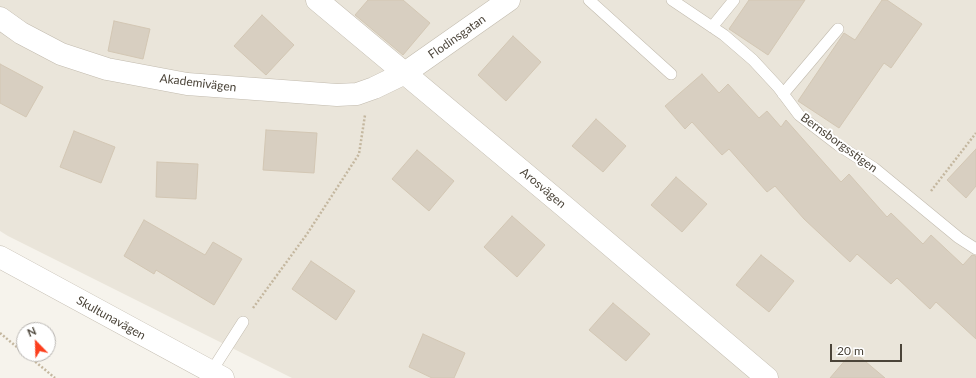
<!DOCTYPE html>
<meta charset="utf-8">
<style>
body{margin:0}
#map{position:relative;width:976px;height:378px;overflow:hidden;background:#f6f3ec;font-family:Lato,sans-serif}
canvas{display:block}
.north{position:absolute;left:16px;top:322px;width:40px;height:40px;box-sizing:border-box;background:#fff;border:1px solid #b7b4b0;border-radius:50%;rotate:337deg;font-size:11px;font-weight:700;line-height:16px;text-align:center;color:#4b4439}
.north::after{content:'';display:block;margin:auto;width:14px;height:18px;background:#fc3f1d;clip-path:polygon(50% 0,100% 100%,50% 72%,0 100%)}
.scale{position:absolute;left:830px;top:344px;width:72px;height:18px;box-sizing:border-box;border:2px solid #4b4439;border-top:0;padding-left:5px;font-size:12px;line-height:14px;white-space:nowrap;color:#4b4439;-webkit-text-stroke:3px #fff;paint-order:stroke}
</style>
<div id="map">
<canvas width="976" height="378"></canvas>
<div class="north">N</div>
<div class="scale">20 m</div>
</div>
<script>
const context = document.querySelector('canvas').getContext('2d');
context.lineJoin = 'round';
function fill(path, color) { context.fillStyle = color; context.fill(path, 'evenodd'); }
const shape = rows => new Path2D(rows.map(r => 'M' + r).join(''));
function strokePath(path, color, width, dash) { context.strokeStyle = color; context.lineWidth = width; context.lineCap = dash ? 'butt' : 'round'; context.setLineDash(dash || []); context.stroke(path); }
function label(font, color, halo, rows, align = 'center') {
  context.font = font + ' Lato,sans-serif'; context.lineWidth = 4; context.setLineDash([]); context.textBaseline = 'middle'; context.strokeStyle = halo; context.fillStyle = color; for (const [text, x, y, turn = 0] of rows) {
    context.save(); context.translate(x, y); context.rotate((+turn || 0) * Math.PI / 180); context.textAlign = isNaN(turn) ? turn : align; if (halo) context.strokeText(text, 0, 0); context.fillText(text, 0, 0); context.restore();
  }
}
fill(shape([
 [0,0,976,0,976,378,292,378,8,236,0,231]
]), '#eae5da');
const building = shape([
 [368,0,403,0,430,23,403,55,355,15,368,0],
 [749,0,805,0,768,55,729,29,749,0],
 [882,0,887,0,922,24,891,68,884,63,839,128,798,101,844,33,855,40,882,0],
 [262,15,294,45,266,75,234,46,262,15],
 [114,21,150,29,143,59,108,51,114,21],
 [513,36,541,62,506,101,478,75,513,36],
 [0,64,43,87,26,117,0,103,0,64],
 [702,74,719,93,728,84,759,118,767,111,781,127,786,120,841,182,849,174,887,217,891,213,923,244,931,235,963,265,972,255,976,256,976,339,936,302,930,309,897,278,891,284,857,254,850,262,804,219,775,186,767,192,729,149,722,155,692,122,685,129,665,106,702,74],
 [596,119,626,146,603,172,572,146,596,119],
 [266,130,317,133,314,173,263,170,266,130],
 [74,131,115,147,101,183,60,167,74,131],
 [976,149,976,186,966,198,947,180,976,149],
 [417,150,454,181,429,211,392,179,417,150],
 [157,162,198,164,196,199,156,197,157,162],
 [676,177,707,204,682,232,651,205,676,177],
 [512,216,545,245,517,277,484,247,512,216],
 [144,220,205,255,213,242,242,259,214,305,156,270,154,274,124,256,144,220],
 [761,255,794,281,769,312,736,285,761,255],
 [311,261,355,291,336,320,292,289,311,261],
 [613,303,650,334,626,361,589,330,613,303],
 [423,334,465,353,454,378,432,378,409,367,423,334],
 [853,351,885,378,830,378,853,351]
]);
fill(building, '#d8cfc1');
strokePath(building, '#d3c7b4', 1);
const service = shape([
 [589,0,671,74],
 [672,0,724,35,753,60,778,87,799,115,838,145,874,168,959,238,976,249],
 [712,27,734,0],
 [783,94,838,29],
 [211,372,243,322]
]);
const minor = shape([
 [317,0,565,207,767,378],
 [0,18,21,33,61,54,107,69,187,84,337,95,357,94,374,88,405,73,509,0]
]);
const tertiary = shape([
 [0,257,223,378]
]);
strokePath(service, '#c2bbae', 12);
strokePath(minor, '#c2bbae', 23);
strokePath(tertiary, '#c2bbae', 23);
strokePath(shape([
 [931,191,976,133],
 [253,308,307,234,359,154,365,115],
 [0,333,24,353],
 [26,354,55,378]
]), '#c4b79f', 2.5, [2, 2]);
strokePath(service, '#fff', 11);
strokePath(minor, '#fff', 22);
strokePath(tertiary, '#fff', 22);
label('12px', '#4b4439', '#fff', [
 ["Flodinsgatan",457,37,-35],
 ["Akademivägen",198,83,7],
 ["Bernsborgsstigen",839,143,36],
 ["Arosvägen",543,188,40],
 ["Skultunavägen",111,318,29]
]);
</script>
